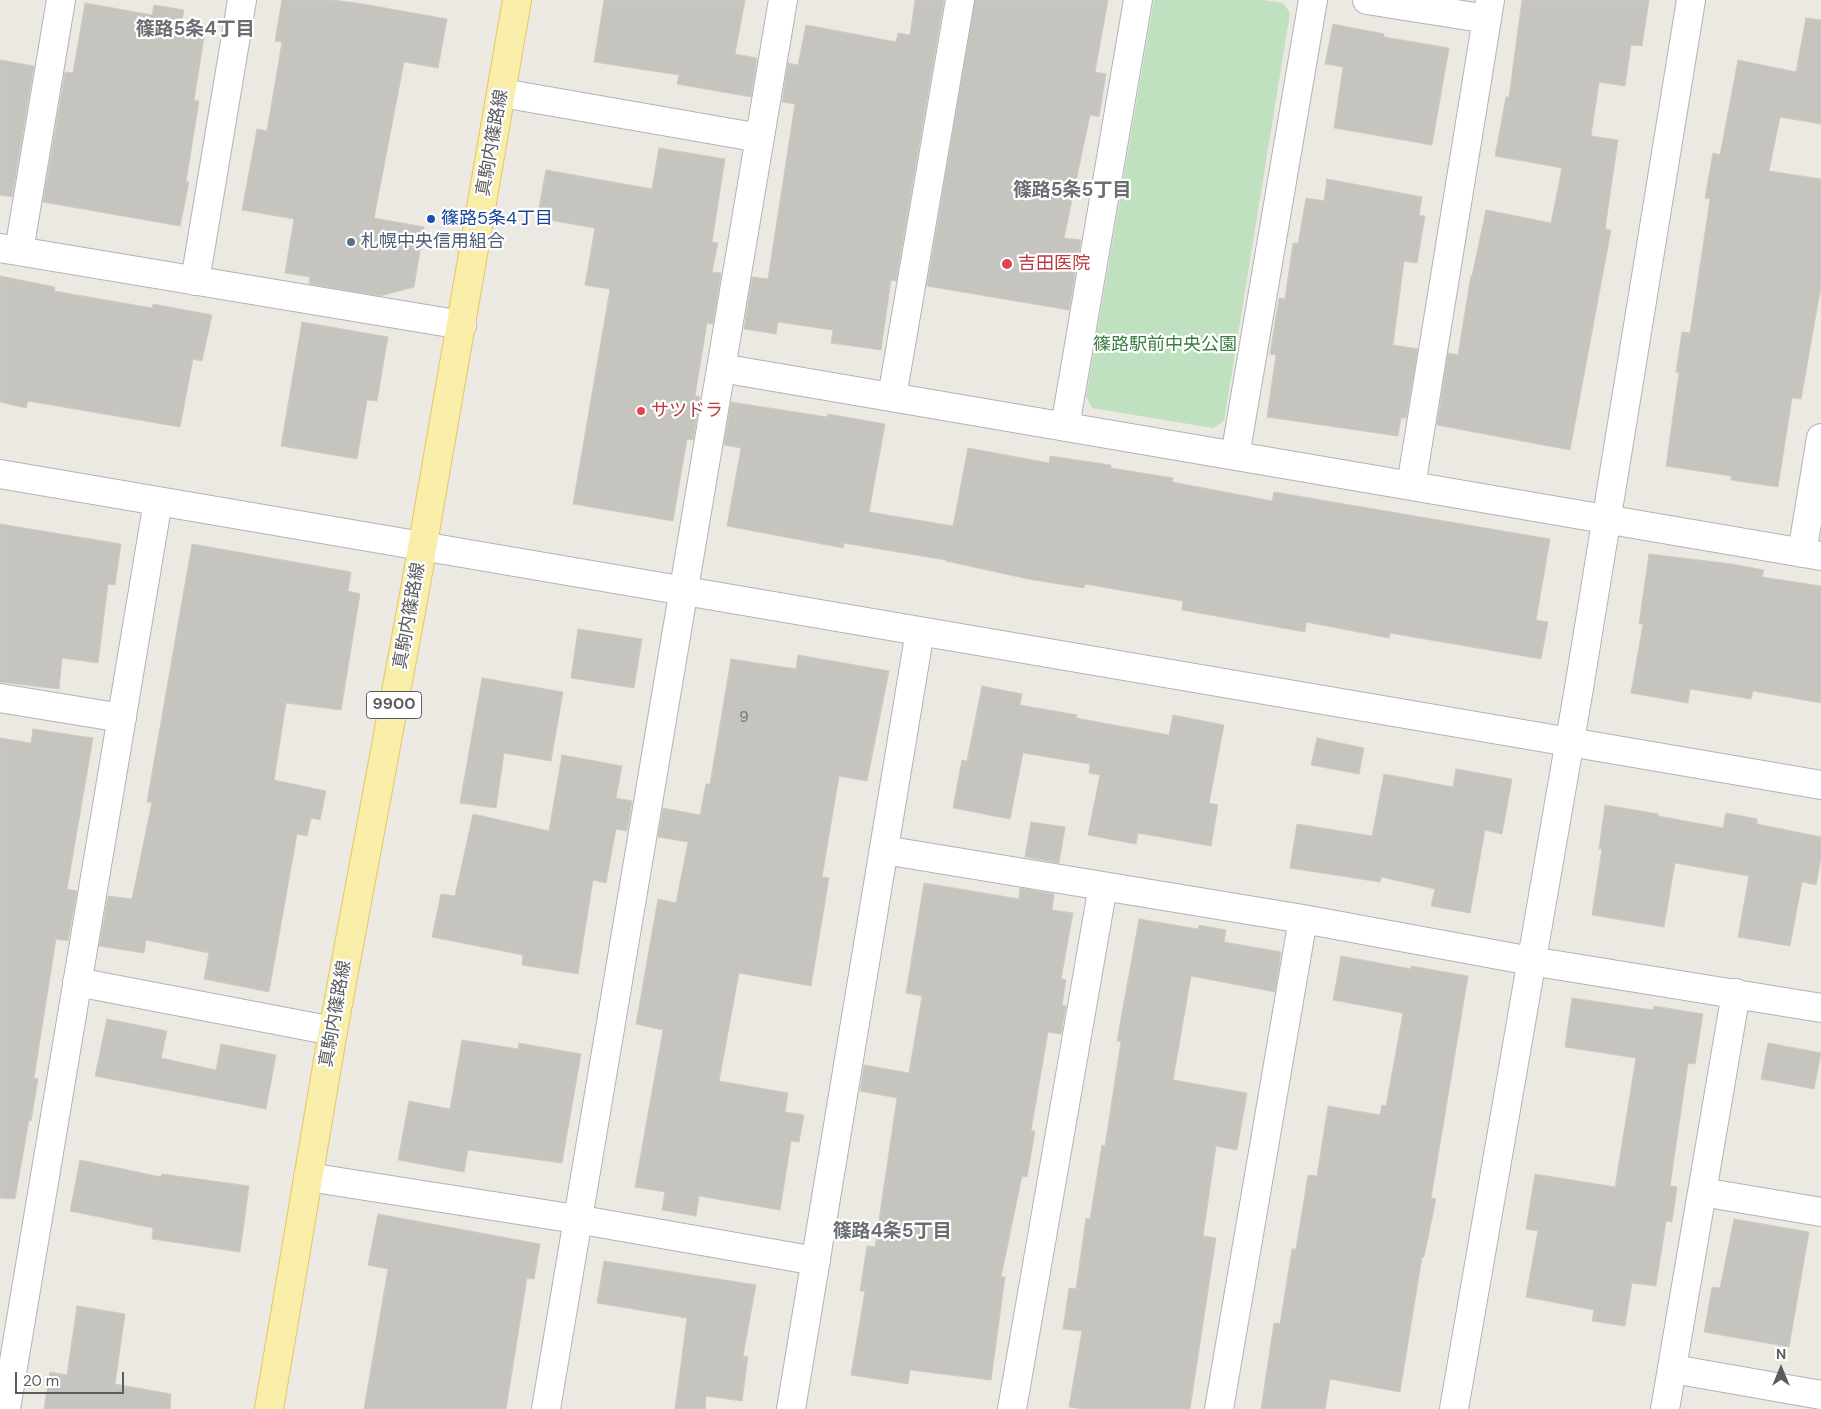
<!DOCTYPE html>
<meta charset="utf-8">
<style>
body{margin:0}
#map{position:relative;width:1821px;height:1409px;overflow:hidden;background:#ebe9e1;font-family:"DM Sans",sans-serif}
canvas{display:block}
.north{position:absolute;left:1756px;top:1344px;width:50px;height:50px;-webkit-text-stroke:4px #fff;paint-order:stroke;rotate:0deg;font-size:14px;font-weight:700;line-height:20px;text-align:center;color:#595c60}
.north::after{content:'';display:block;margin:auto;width:18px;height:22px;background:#595c60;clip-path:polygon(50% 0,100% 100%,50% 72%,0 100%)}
.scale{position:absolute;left:15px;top:1372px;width:109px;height:22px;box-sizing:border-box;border:2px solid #595c60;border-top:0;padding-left:6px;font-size:15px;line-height:18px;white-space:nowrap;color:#595c60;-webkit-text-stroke:4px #fff;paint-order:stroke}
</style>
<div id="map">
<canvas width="1821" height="1409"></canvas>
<div class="north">N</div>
<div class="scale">20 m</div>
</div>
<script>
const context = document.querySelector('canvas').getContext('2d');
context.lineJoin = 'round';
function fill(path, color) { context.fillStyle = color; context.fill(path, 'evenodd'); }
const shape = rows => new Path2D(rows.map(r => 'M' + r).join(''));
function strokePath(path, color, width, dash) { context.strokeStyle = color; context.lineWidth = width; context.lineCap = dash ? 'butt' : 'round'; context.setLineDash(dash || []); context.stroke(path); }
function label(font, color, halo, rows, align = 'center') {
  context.font = font + ' "DM Sans","Noto Sans JP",sans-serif'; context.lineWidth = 4.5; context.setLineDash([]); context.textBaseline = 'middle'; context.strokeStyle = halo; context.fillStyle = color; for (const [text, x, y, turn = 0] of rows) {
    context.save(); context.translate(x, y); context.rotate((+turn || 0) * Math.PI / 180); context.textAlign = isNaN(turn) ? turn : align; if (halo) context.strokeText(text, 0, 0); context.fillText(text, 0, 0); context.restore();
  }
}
fill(shape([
 [1154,0,1263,0,1283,3,1290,13,1224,421,1213,428,1092,408,1086,396]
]), '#bfe1c0');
const building = shape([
 [282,0,332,0,357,3,447,19,438,68,404,62,374,218,424,227,414,287,380,296,309,284,310,277,285,273,294,219,242,210,257,129,267,131,282,42,275,41,282,0],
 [604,0,745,0,735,54,757,58,751,97,677,84,679,75,594,62,604,0],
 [915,0,944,0,896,281,891,280,881,350,831,343,833,330,778,322,776,334,744,329,752,277,768,279,795,104,782,102,788,63,798,65,806,25,896,42,898,33,910,35,915,0],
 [975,0,1108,0,1095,72,1106,74,1099,117,1090,115,1064,238,1081,240,1069,310,927,286,975,0],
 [1522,0,1649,0,1642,46,1631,45,1625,86,1599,82,1591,136,1618,140,1605,229,1611,230,1570,450,1437,425,1448,353,1458,355,1471,275,1472,276,1486,210,1551,223,1562,168,1495,156,1506,97,1509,97,1522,0],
 [85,3,152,15,154,5,184,10,182,21,206,25,194,100,199,101,186,182,189,182,180,226,43,202,65,72,73,73,85,3],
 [1806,18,1821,20,1821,124,1780,117,1769,171,1821,179,1821,286,1801,399,1792,398,1778,487,1731,480,1731,476,1666,466,1679,373,1676,372,1682,332,1690,333,1710,199,1705,198,1713,153,1720,155,1738,60,1796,72,1806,18],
 [1333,24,1384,34,1384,37,1449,48,1432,145,1334,128,1343,67,1325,64,1333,24],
 [0,60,34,66,12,197,0,195,0,60],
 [659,148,725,159,712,242,718,243,712,272,721,273,713,324,707,323,695,396,700,397,693,440,687,439,673,521,573,504,610,289,585,285,595,228,537,218,546,170,652,189,659,148],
 [1327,179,1422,197,1419,215,1425,216,1417,263,1404,261,1393,345,1418,349,1406,418,1401,418,1398,436,1267,417,1276,355,1270,354,1279,298,1285,299,1293,243,1298,244,1306,198,1324,201,1327,179],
 [0,276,55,287,54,291,152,308,153,304,212,315,202,361,193,359,180,427,28,401,26,408,0,402,0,276],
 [302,322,388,337,377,401,367,400,357,459,281,446,302,322],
 [731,402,827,417,828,414,885,424,869,512,953,526,968,448,1049,463,1050,456,1111,465,1111,468,1173,478,1172,482,1272,501,1274,492,1550,539,1536,620,1548,622,1541,659,1390,633,1389,638,1306,622,1305,632,1182,610,1183,601,1085,584,1084,588,1028,579,946,561,946,560,844,543,843,548,727,526,741,448,724,445,731,402],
 [0,524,121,544,115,585,108,584,98,663,62,658,59,689,0,682,0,524],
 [192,544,351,572,348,591,360,594,341,710,286,703,274,780,326,791,320,820,311,818,307,836,297,834,269,992,204,979,209,953,146,940,144,953,99,946,108,896,132,899,152,802,147,802,192,544],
 [1649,554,1732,564,1764,570,1762,577,1821,586,1821,703,1753,691,1751,699,1690,689,1688,703,1631,693,1643,624,1639,624,1649,554],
 [578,629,642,639,634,688,571,678,578,629],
 [798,655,889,671,867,781,839,776,822,877,829,878,811,986,739,973,719,1081,788,1093,785,1112,804,1115,799,1142,791,1141,780,1210,699,1196,696,1216,662,1210,665,1192,635,1187,663,1030,636,1024,658,899,676,903,688,842,658,837,663,808,700,815,706,784,710,784,731,659,796,669,798,655],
 [482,678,563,692,551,761,504,753,496,808,460,803,482,678],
 [982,686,1022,694,1020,705,1077,715,1076,718,1169,735,1173,715,1224,725,1209,803,1218,805,1211,846,1138,833,1136,844,1088,835,1100,775,1089,773,1090,764,1023,753,1010,819,953,808,962,760,967,761,982,686],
 [33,729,93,738,67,889,77,891,68,941,56,939,34,1078,38,1079,31,1121,29,1120,15,1199,0,1198,0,738,31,743,33,729],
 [1317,738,1364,748,1359,774,1311,765,1317,738],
 [562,755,622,766,616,798,632,801,627,831,616,829,606,883,593,880,578,974,522,965,523,955,432,937,441,894,455,896,473,814,549,831,562,755],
 [1456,769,1512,779,1502,834,1485,830,1470,913,1431,906,1435,889,1381,877,1380,882,1290,868,1297,824,1372,836,1384,774,1453,787,1456,769],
 [1605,805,1658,814,1658,816,1723,828,1726,813,1757,819,1757,824,1821,837,1821,858,1816,885,1802,882,1790,946,1738,937,1749,876,1675,863,1664,927,1592,915,1602,849,1599,849,1605,805],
 [1031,822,1065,827,1059,863,1025,857,1031,822],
 [924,883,1019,899,1020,888,1054,894,1052,910,1073,913,1061,979,1066,980,1062,1005,1066,1006,1061,1034,1048,1032,1031,1131,1035,1131,1027,1177,1022,1176,1001,1277,1005,1277,991,1380,910,1370,908,1384,851,1375,865,1291,860,1291,867,1246,875,1247,897,1098,860,1091,864,1065,909,1073,922,996,906,993,924,883],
 [1139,919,1198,929,1199,925,1226,930,1224,942,1281,952,1275,992,1191,976,1173,1080,1247,1093,1237,1150,1216,1146,1203,1236,1216,1238,1190,1409,1084,1409,1069,1407,1082,1331,1063,1329,1069,1288,1076,1289,1086,1218,1090,1219,1102,1145,1105,1146,1121,1041,1117,1041,1139,919],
 [1341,956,1411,969,1411,966,1468,976,1431,1198,1436,1199,1424,1257,1422,1257,1400,1392,1330,1379,1325,1409,1261,1409,1274,1323,1280,1324,1292,1249,1296,1249,1308,1175,1317,1176,1328,1106,1380,1115,1382,1105,1386,1106,1403,1013,1333,1000,1341,956],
 [1572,998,1653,1010,1654,1006,1703,1014,1695,1064,1688,1063,1670,1186,1677,1187,1672,1222,1666,1221,1656,1286,1632,1283,1625,1326,1592,1321,1594,1310,1526,1297,1538,1231,1526,1229,1535,1174,1615,1187,1636,1058,1565,1047,1572,998],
 [107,1019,167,1031,161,1058,216,1070,221,1044,276,1055,266,1109,95,1076,107,1019],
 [462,1040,518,1049,519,1043,581,1054,562,1163,468,1150,464,1172,398,1160,409,1101,450,1109,462,1040],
 [1768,1043,1821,1053,1814,1089,1761,1079,1768,1043],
 [80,1160,161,1177,162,1174,249,1186,240,1252,152,1239,153,1228,70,1211,80,1160],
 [378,1214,540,1244,534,1279,527,1278,506,1409,364,1409,388,1269,368,1265,378,1214],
 [1734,1219,1809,1232,1789,1347,1704,1332,1712,1287,1720,1288,1734,1219],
 [604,1261,756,1285,743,1356,748,1357,742,1401,706,1396,705,1409,675,1409,687,1318,597,1303,604,1261],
 [77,1306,125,1314,115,1384,171,1394,170,1409,44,1409,50,1372,67,1375,77,1306]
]);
fill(building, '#c6c4be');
strokePath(building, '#cfcbc0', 1);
const minor = shape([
 [1367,0,1487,19],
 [502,93,760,138],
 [0,248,462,325],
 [19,251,61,0],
 [195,281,242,0],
 [721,368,1821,556],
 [892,397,960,0],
 [1065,427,1138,0],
 [1235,456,1313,0],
 [0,474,1821,785],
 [1411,486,1490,0],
 [1802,553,1821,438],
 [0,698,122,718],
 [884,850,1303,919,1531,961,1821,1008],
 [77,982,333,1031],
 [308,1177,576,1219,816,1261],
 [1702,1192,1821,1212],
 [1673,1369,1821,1395],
 [6,1409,158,501],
 [546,1409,783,0],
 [791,1409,920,631],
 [1012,1409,1103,886],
 [1219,1409,1303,919],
 [1454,1409,1579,688,1691,0],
 [1665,1409,1736,993]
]);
const major = shape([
 [269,1409,333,1031,414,595,517,0]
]);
strokePath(minor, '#b1b3b7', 30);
strokePath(major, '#e5c560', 30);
strokePath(minor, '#fff', 28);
strokePath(major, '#f8eea9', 28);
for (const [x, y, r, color] of [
 [431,219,5,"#1a4fb4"],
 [351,242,5,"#5c6f8a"],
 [1007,264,6,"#e0444e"],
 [641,411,5,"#e0444e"]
]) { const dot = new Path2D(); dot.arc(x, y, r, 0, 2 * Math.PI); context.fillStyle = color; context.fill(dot); strokePath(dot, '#fff', 2); }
label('15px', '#747678', null, [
 ["9",744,718]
]);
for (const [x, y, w] of [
 [394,705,55]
]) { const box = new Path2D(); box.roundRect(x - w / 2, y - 13.5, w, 27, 4); context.fillStyle = '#fff'; context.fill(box); strokePath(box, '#595c60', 1); }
label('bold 16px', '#595c60', null, [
 ["9900",394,705]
]);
label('18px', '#595c60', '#fff', [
 ["真駒内篠路線",493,143,-80],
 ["真駒内篠路線",410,616,-80],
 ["真駒内篠路線",336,1014,-80]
]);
label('18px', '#164399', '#fff', [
 ["篠路5条4丁目",441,219]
], 'left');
label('18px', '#4e5e75', '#fff', [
 ["札幌中央信用組合",361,242]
], 'left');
label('18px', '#be3a42', '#fff', [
 ["吉田医院",1018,264],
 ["サツドラ",651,411]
], 'left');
label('18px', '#3b7e41', '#fff', [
 ["篠路駅前中央公園",1165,345]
]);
label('bold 19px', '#6a6e72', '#fff', [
 ["篠路5条4丁目",195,30],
 ["篠路5条5丁目",1072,191],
 ["篠路4条5丁目",892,1232]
]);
</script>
